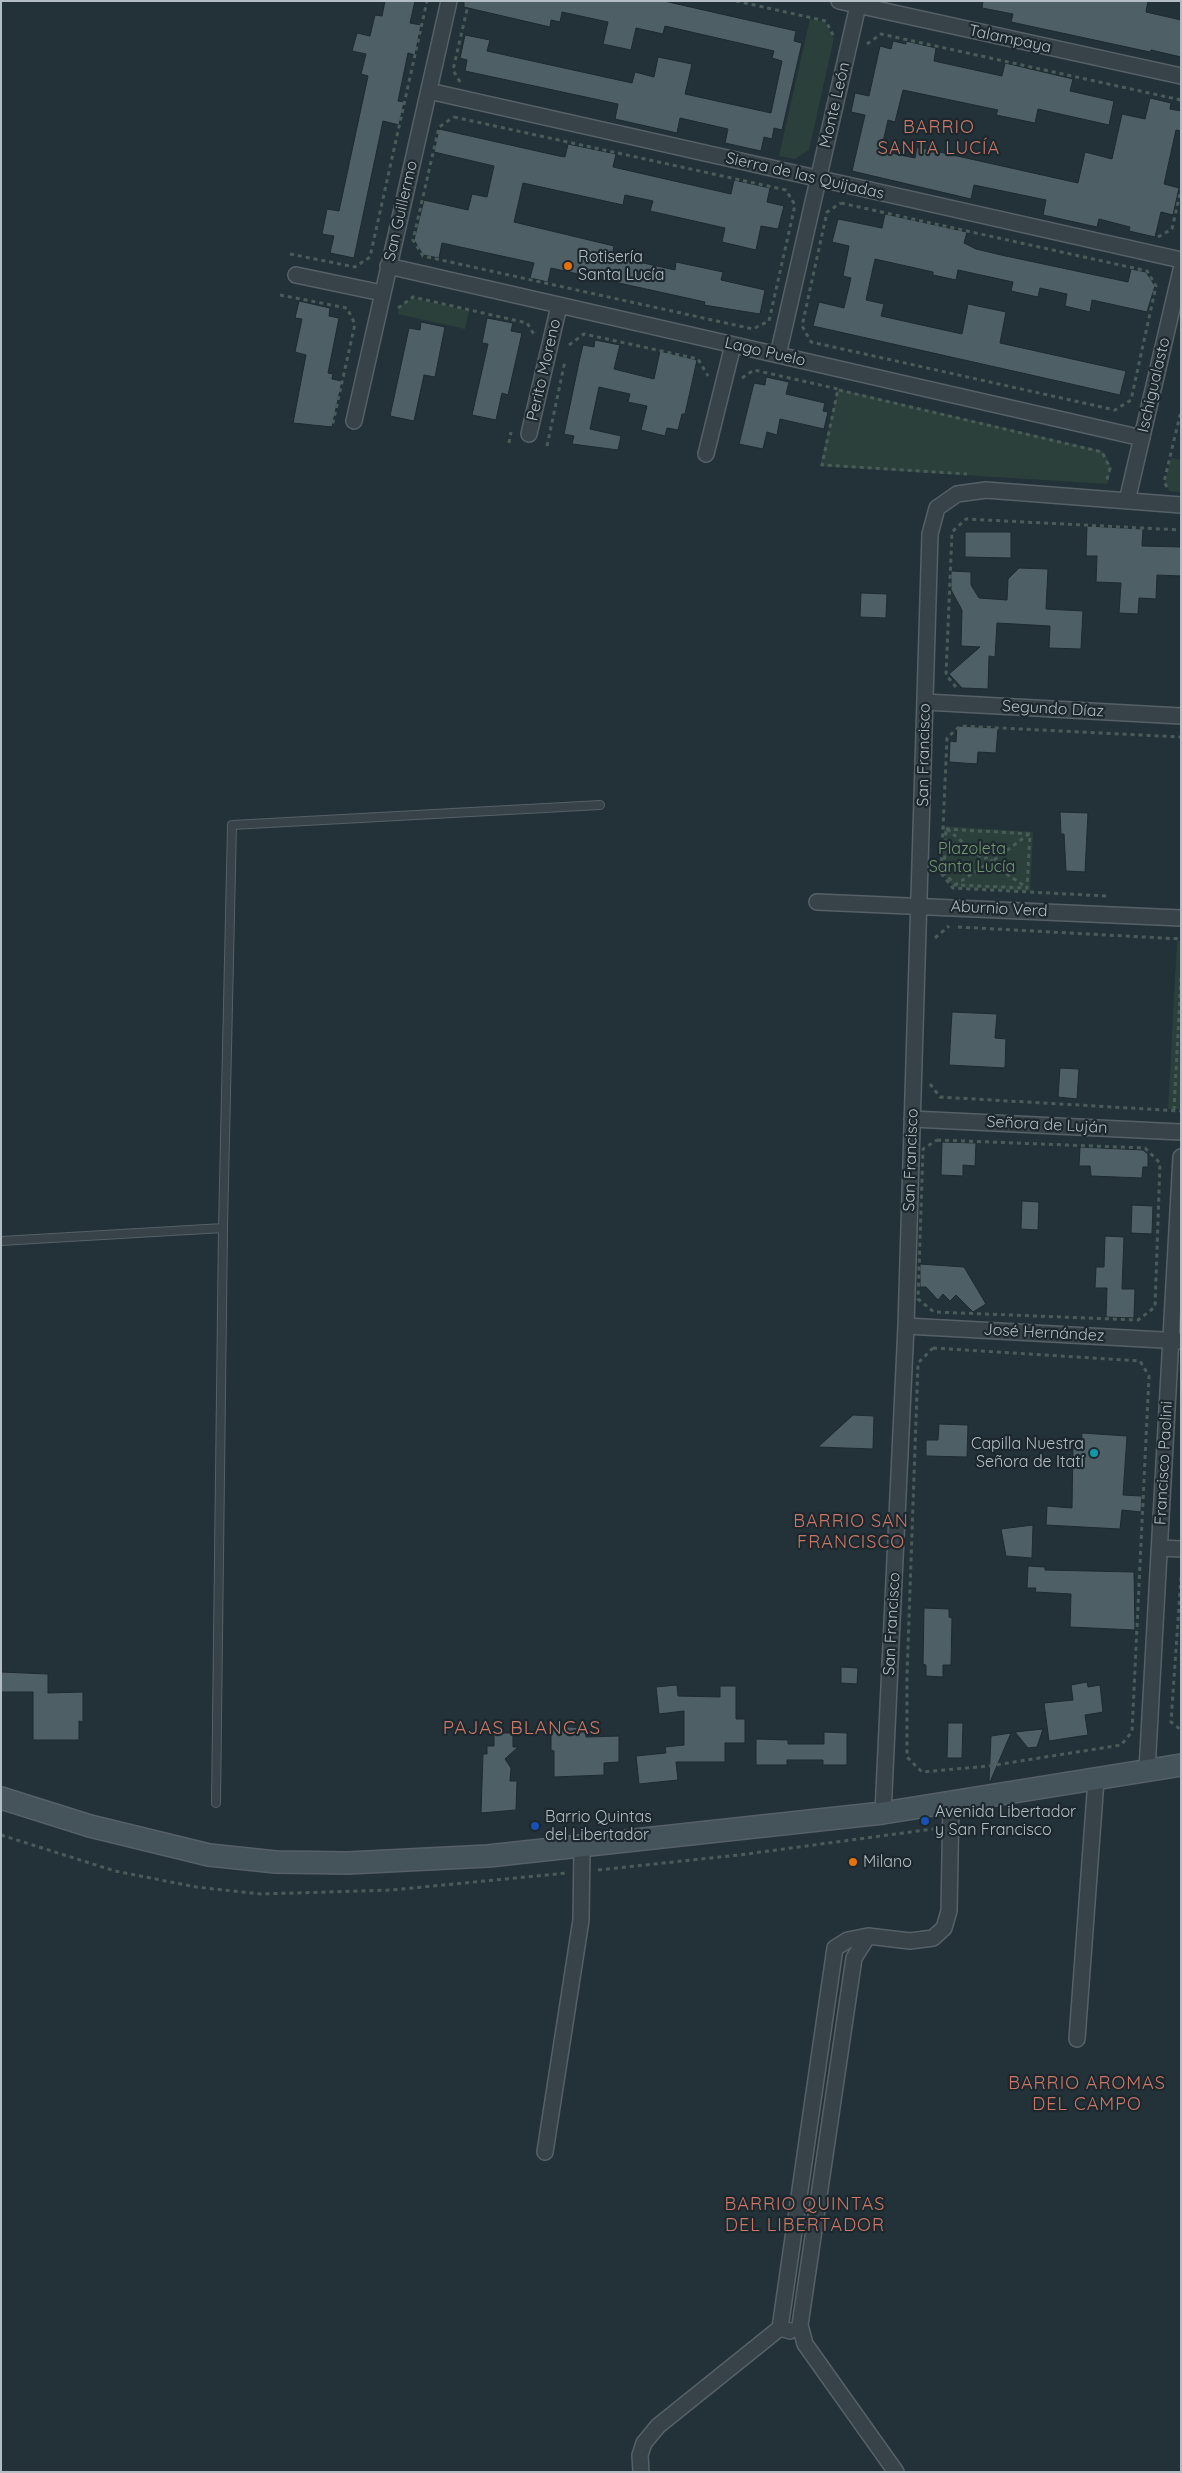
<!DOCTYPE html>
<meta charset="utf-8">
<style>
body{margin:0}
#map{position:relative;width:1182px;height:2473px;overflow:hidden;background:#233238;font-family:Quicksand,sans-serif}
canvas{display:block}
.frame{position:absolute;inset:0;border:2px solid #b2bec4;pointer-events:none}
</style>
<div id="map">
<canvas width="1182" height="2473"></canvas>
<div class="frame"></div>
</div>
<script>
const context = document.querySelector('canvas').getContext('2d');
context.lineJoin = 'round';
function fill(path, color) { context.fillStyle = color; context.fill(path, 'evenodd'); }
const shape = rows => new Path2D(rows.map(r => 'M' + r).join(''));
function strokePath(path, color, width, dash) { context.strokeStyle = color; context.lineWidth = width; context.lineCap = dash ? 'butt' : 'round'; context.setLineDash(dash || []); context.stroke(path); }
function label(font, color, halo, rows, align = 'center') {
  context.font = font + ' Quicksand,sans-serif'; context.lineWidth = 4.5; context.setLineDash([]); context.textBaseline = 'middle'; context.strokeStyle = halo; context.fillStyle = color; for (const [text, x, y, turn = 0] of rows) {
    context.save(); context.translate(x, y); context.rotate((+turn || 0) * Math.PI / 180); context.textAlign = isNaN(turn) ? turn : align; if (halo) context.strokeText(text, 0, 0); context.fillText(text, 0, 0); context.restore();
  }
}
fill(shape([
 [810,19,825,22,834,38,809,150,795,159,779,156],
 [413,298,469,311,465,329,398,314,399,307],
 [838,389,1103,451,1112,468,1107,484,820,466],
 [1171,458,1181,460,1181,492,1169,491,1165,482],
 [944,826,1033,832,1030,891,954,887,942,873],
 [1177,941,1181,941,1181,1109,1168,1109]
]), '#2b403a');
const building = shape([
 [385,1,415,1,410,23,421,25,415,55,408,53,398,101,404,102,399,125,383,121,354,258,330,253,334,236,322,234,327,209,339,211,368,76,361,74,366,54,352,51,357,33,370,36,375,15,382,16,385,1],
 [464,1,664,1,796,31,794,41,802,43,782,130,774,128,772,139,764,137,761,151,725,143,728,129,680,118,677,133,615,119,618,104,465,71,467,60,460,58,465,35,490,40,487,51,632,83,635,72,654,77,658,57,692,64,685,94,771,113,782,61,772,58,774,51,665,26,663,34,636,28,631,50,603,44,608,22,562,12,560,22,551,20,550,27,464,7,464,1],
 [983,1,1148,1,1146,12,1181,20,1181,57,1151,50,1150,52,1011,22,1013,14,982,8,983,1],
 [893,41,906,44,906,41,936,48,934,61,1002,76,1005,63,1073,79,1070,91,1114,101,1109,125,1038,109,1035,123,996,115,998,110,903,90,895,122,888,120,881,151,915,158,917,147,1078,183,1085,152,1112,159,1122,114,1145,119,1150,98,1171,103,1170,109,1181,111,1181,131,1176,130,1164,184,1179,188,1173,215,1161,212,1155,237,1129,231,1130,227,1099,219,1097,227,1043,215,1046,200,974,185,971,199,852,171,865,115,851,112,855,93,869,96,880,46,891,49,893,41],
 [439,129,559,156,565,157,568,144,616,154,613,167,731,194,734,180,770,188,767,202,784,206,778,229,761,226,756,250,722,242,725,228,650,211,653,201,625,195,623,205,523,183,514,222,614,246,612,256,675,270,676,262,723,272,721,280,765,290,760,314,704,305,705,302,551,268,548,282,530,278,534,263,442,243,439,258,423,255,414,240,424,200,468,210,472,194,487,197,494,166,434,152,439,129],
 [885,214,967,232,964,243,976,249,1001,255,1128,282,1131,269,1146,272,1155,286,1147,312,1092,300,1090,312,1065,306,1067,294,1040,288,1038,297,1011,291,1013,282,958,270,956,280,933,275,933,272,875,259,866,300,884,304,881,316,962,334,968,304,1006,312,1000,343,1126,371,1120,395,813,326,819,302,844,308,851,278,843,276,849,246,832,242,838,219,882,228,885,214],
 [299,301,330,308,329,316,339,318,328,373,333,374,332,379,342,381,332,427,293,423,306,355,295,352,302,319,295,318,299,301],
 [487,318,513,323,511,331,522,333,508,395,502,393,496,420,472,415,488,344,482,343,487,318],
 [421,322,445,327,435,377,424,375,414,421,390,416,409,328,420,330,421,322],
 [595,340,620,345,614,369,654,379,660,351,697,360,685,414,682,414,678,430,667,428,665,436,641,430,647,406,628,402,630,394,599,387,590,429,621,436,618,450,572,444,574,436,564,434,579,362,583,345,594,347,595,340],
 [766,377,789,382,786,394,825,403,823,411,828,412,824,429,780,419,777,435,767,432,763,449,739,444,754,383,765,385,766,377],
 [1087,526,1143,529,1142,546,1181,547,1181,576,1157,575,1156,599,1139,598,1138,614,1119,613,1121,583,1096,582,1097,556,1086,556,1087,526],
 [965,532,1011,532,1011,558,965,557,965,532],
 [1019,568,1048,569,1046,609,1083,611,1081,649,1049,648,1050,626,997,623,995,657,989,656,988,689,962,688,949,674,980,647,961,646,962,610,951,590,951,571,971,572,971,585,979,598,1007,600,1008,579,1019,568],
 [861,593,887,594,886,618,860,617,861,593],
 [957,726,998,728,996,753,978,752,977,764,949,762,950,741,956,742,957,726],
 [1060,812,1088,813,1085,872,1066,871,1064,834,1061,834,1060,812],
 [952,1012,997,1014,995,1038,1006,1039,1005,1068,949,1065,952,1012],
 [1060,1068,1079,1069,1077,1099,1058,1097,1060,1068],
 [942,1142,976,1143,975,1166,963,1165,963,1176,941,1175,942,1142],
 [1080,1147,1143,1150,1148,1154,1148,1167,1143,1167,1142,1178,1091,1176,1090,1166,1079,1166,1080,1147],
 [1022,1201,1039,1202,1038,1230,1021,1229,1022,1201],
 [1132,1205,1153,1206,1152,1234,1131,1233,1132,1205],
 [1105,1236,1124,1237,1122,1289,1135,1289,1134,1318,1106,1317,1107,1288,1095,1288,1096,1267,1104,1267,1105,1236],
 [920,1264,964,1267,986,1304,973,1312,956,1295,950,1301,943,1294,938,1300,926,1287,920,1287,920,1264],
 [853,1415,874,1416,873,1449,818,1447,853,1415],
 [939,1424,968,1425,967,1457,926,1456,926,1440,938,1440,939,1424],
 [1082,1433,1127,1436,1123,1495,1142,1496,1141,1512,1122,1510,1120,1529,1046,1525,1047,1506,1072,1508,1073,1446,1081,1447,1082,1433],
 [1033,1525,1032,1558,1006,1556,1001,1529,1033,1525],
 [1028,1566,1045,1567,1045,1570,1134,1572,1135,1630,1070,1627,1071,1594,1035,1592,1036,1588,1027,1588,1028,1566],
 [924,1608,949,1609,949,1617,952,1618,951,1665,943,1665,943,1677,926,1676,926,1665,923,1664,924,1608],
 [841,1667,858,1668,857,1684,841,1683,841,1667],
 [1,1672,48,1674,48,1693,83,1692,83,1722,79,1721,79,1740,33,1740,33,1692,1,1692,1,1672],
 [1087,1682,1088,1687,1100,1685,1103,1712,1085,1715,1088,1735,1049,1741,1044,1703,1073,1700,1071,1685,1087,1682],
 [677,1685,678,1696,720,1697,720,1686,736,1686,736,1719,745,1719,745,1743,725,1743,725,1762,676,1762,678,1780,639,1784,636,1756,666,1753,665,1747,684,1745,684,1711,659,1714,656,1687,677,1685],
 [948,1723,963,1723,962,1758,947,1758,948,1723],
 [551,1726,587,1728,586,1737,619,1736,619,1762,604,1763,604,1775,554,1777,554,1751,551,1750,551,1726],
 [1043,1729,1037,1747,1028,1748,1015,1732,1043,1729],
 [824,1732,847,1733,847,1765,823,1765,823,1760,787,1760,787,1765,756,1765,756,1739,788,1740,788,1744,824,1744,824,1732],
 [494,1733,513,1733,513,1747,518,1747,505,1759,511,1768,510,1781,517,1781,516,1810,481,1813,483,1754,487,1754,487,1746,494,1746,494,1733],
 [1011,1733,990,1782,989,1782,991,1736,1011,1733]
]);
fill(building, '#4f5f66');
strokePath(building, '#1e2a2f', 1);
const lane = shape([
 [1,1241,223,1228],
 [216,1803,223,1228,232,825,600,805]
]);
const street = shape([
 [839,1,1181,76],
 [429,91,1181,260],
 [388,266,1142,438],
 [296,275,382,293],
 [778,355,859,1],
 [354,421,449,1],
 [529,434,559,306],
 [706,454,733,345],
 [1127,501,1181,270],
 [925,702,1181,716],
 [817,902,1181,918],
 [912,1119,1181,1132],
 [906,1326,1181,1341],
 [1160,1548,1181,1549],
 [1147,1770,1181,1157],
 [883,1813,906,1326,930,534,937,508,957,494,986,490,1181,505],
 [868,1936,854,1958,800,2325,805,2344,896,2472],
 [1077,2039,1096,1780],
 [545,2152,581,1920,582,1846],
 [780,2328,835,1948,848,1940,868,1936,910,1941,933,1938,944,1928,949,1911,951,1801],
 [641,2472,640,2455,644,2443,658,2426,780,2328,790,2331]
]);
const secondary = shape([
 [1,1798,90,1826,209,1855,276,1862,348,1863,488,1856,883,1813,1181,1765]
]);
strokePath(lane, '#556166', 10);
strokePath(street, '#556166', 18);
strokePath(secondary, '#556166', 24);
strokePath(shape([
 [736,1,826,21,834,37],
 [867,44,881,34,1181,100],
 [460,82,453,70,469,1],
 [454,117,786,190,795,205,769,321,753,329,423,256,413,240,439,127,454,117],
 [841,203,1147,271,1156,286,1131,400,1115,410,811,342,802,326,827,212,841,203],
 [1158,237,1172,229,1181,189],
 [290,254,355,267,370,257,427,1],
 [280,295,347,308,355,324,332,427],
 [398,308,413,297,527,323,535,336],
 [569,345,584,334,698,359,708,376],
 [742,378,754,370,838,389,822,465,967,474],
 [839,390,1102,452,1110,468,1106,483],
 [509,443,511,432],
 [547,446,565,361],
 [1167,487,1164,482,1181,411],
 [956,687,946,675,952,532,966,519,1181,530],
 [946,829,1030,834,1027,888,955,885,944,872,946,829],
 [947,829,983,859,988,857,994,863,991,867,984,866,955,885],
 [994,860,1029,834],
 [993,865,1026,887],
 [1106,896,953,888,941,873,947,738,960,726,1181,737],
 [958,927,1181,939],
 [935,938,949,926],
 [930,1084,940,1097,1181,1111],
 [1174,1110,1181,975],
 [937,1140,1145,1148,1160,1163,1155,1307,1138,1320,934,1312,918,1299,923,1149,937,1140],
 [933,1348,1140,1361,1149,1376,1132,1732,1121,1745,989,1766,922,1772,907,1757,907,1675,918,1363,933,1348],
 [1181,1577,1171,1722,1181,1730],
 [1,1835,115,1871,196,1887,261,1894,392,1890,567,1873],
 [598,1870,739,1855,933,1829]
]), '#4a5c59', 3, [4, 4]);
strokePath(lane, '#374348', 8);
strokePath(street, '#374348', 15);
strokePath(secondary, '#45535b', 21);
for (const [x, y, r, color] of [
 [568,266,5,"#e8710a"],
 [1094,1453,5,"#0f9aa8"],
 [925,1821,5,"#1a4fb4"],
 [535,1826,5,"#1a4fb4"],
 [853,1862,5,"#e8710a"]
]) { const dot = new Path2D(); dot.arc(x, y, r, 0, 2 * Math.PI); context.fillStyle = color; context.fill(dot); strokePath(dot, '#1c282d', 2); }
label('16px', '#b2bec4', '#1c282d', [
 ["Talampaya",1010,39,12],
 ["Monte León",835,105,-77],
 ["Sierra de las Quijadas",805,176,13],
 ["San Guillermo",401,211,-77],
 ["Lago Puelo",765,352,13],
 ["Perito Moreno",544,370,-77],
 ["Ischigualasto",1154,385,-77],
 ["Segundo Díaz",1053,709,3],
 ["San Francisco",924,755,-89],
 ["Aburnio Verd",999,909,3],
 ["Señora de Luján",1047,1125,3],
 ["San Francisco",911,1160,-88],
 ["José Hernández",1044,1333,3],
 ["Francisco Paolini",1164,1463,-87],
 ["San Francisco",892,1624,-87]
]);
label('16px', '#b2bec4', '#1c282d', [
 ["Rotisería",578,257],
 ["Santa Lucía",578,275],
 ["Capilla Nuestra",1084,1444,"right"],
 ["Señora de Itatí",1084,1462,"right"],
 ["Avenida Libertador",935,1812],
 ["y San Francisco",935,1830],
 ["Barrio Quintas",545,1817],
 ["del Libertador",545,1835],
 ["Milano",863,1862]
], 'left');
label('16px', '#749872', '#1c282d', [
 ["Plazoleta",972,849],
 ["Santa Lucía",972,867]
]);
context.letterSpacing = '1px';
label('18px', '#ca7767', '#1c282d', [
 ["BARRIO",939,128],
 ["SANTA LUCÍA",939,149],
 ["BARRIO SAN",851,1522],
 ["FRANCISCO",851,1543],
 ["BARRIO AROMAS",1087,2084],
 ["DEL CAMPO",1087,2105],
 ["BARRIO QUINTAS",805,2205],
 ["DEL LIBERTADOR",805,2226]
]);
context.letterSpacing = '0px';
context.letterSpacing = '1px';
label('19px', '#ca7767', '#1c282d', [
 ["PAJAS BLANCAS",522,1728]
]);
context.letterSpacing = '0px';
</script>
